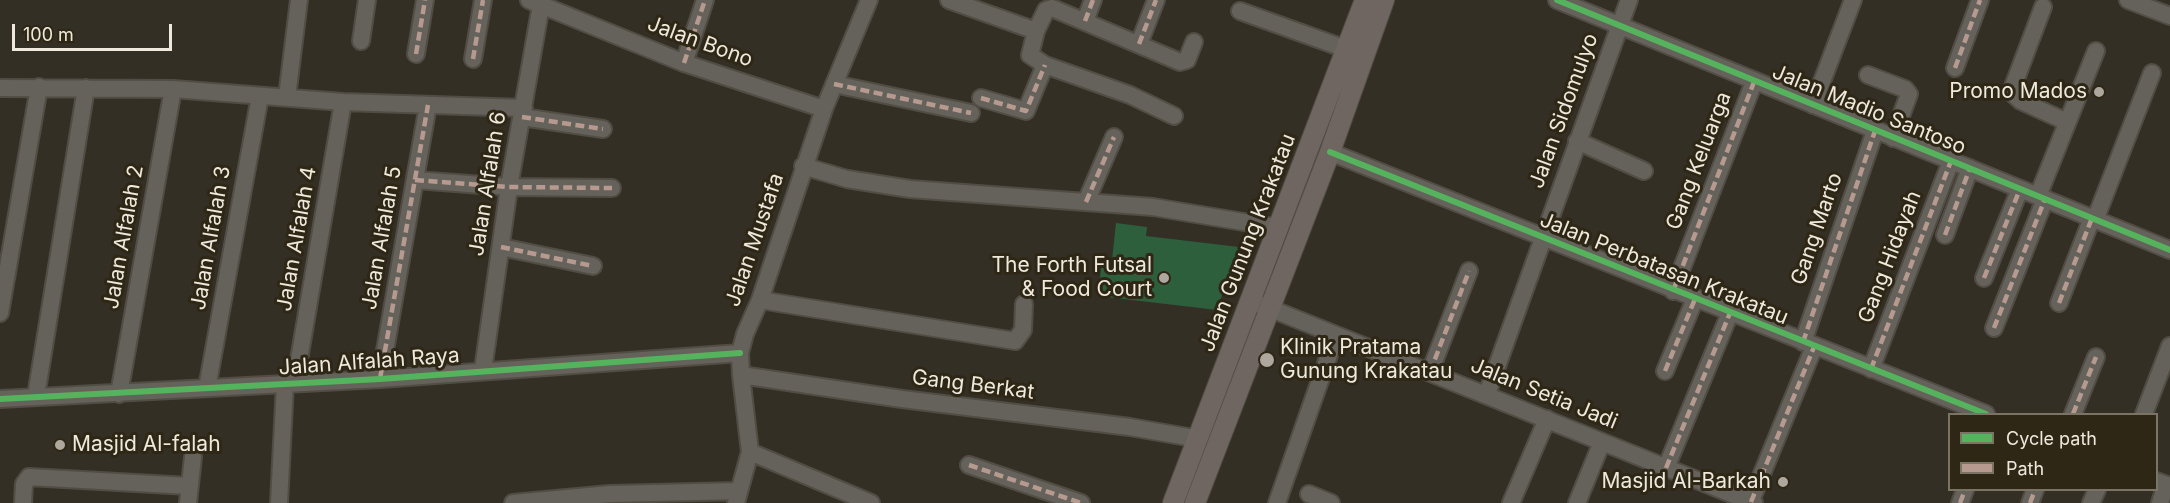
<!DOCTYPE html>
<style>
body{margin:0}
#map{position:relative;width:2170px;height:503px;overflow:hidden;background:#342f25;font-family:Inter,sans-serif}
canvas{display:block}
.legend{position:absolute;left:1948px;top:413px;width:210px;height:78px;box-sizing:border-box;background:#2f2715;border:2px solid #7b7465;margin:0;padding:8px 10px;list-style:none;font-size:18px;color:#eee8dd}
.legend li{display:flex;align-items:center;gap:12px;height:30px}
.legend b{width:30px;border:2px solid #7b7465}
.scale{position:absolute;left:12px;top:24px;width:160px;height:27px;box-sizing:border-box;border:3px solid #eee8dd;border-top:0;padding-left:8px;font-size:18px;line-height:21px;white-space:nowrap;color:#eee8dd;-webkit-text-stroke:4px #2f2715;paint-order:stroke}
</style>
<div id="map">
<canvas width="2170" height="503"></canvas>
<ul class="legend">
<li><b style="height:8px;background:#56b35d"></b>Cycle path</li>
<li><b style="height:8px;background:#b69a8f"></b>Path</li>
</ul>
<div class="scale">100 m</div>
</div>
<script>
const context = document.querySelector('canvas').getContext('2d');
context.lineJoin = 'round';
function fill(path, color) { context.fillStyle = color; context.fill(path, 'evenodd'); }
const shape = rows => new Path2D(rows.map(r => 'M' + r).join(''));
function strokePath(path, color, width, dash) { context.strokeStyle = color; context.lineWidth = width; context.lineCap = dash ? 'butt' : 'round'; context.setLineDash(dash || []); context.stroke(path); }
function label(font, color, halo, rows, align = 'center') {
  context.font = font + ' Inter,sans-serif'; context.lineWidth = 6; context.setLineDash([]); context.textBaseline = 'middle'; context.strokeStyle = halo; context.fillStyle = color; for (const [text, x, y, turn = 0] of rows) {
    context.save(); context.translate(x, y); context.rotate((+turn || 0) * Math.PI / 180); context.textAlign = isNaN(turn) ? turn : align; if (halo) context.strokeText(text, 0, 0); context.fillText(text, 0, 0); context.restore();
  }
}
fill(shape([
 [1116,223,1147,227,1146,236,1239,247,1217,310,1098,296,1102,259,1112,260]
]), '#2d5f3c');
const minor = shape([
 [529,0,684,63,824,109],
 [949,0,1036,31,1030,55,1045,65,1130,95,1174,116],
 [1557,0,2170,250],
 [2128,0,2170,16],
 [2043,7,2011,92,2021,101,2067,122],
 [1240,11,1346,49],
 [1085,21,1093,0],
 [1036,31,1046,10,1052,8,1180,62,1187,60,1194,42],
 [361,41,367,0],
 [1139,44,1156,0],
 [416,54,425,0],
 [473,59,483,0],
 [684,63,705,0],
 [1955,68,1980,0],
 [1868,75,1905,89,1909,94,1893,138],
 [834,84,971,113],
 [0,88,173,89,343,102,524,108],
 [287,97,299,0],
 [981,98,1026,111,1045,65],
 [1813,105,1853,0],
 [522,117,603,129],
 [1577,141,1644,171],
 [1330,152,1986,414],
 [803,166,847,179,910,189,1153,207,1280,228],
 [415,180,509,187,612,188],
 [2038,196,2096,51],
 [1086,202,1114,137],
 [2095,220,2152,73],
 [1945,235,1970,168],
 [501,247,593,266],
 [1984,278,2020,189],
 [1673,291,1754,82],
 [760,300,1015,341,1023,330,1024,304],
 [2059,303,2092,218],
 [1259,304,1754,503],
 [0,313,39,87],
 [1994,328,2045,199],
 [1803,342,1875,131],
 [1871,369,1951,161],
 [483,370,509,187,541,5],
 [1665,371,1695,299],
 [1430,372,1469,271],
 [741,375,902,399,1130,427,1199,439],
 [380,379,428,105],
 [295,383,343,102],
 [207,388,260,96],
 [119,394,173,89],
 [1487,394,1629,0],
 [36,396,86,88],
 [0,399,380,379,740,353],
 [2073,414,2096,357],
 [2144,414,2170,346],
 [750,452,871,503],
 [969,465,1081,503],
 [1666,468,1730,313],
 [2156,481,2170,486],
 [1309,494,1331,503],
 [23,503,24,484,29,477,189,486],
 [188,503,193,457],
 [279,503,285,384],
 [513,503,610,494,739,491],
 [736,503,750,452,741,375,740,353,745,334,760,300,824,109,869,0],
 [1277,503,1336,335],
 [1511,503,1547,419],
 [1577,503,1602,442],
 [1750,503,1814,347],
 [1960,503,1965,490],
 [2030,503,2035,490],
 [2091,503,2097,490],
 [2160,503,2164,491]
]);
const major = shape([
 [1173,503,1365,0],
 [1195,503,1330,152,1384,0]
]);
strokePath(minor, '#514d44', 20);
strokePath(major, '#514d44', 22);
strokePath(minor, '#65625b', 16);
strokePath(major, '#6f6661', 20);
strokePath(shape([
 [1085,21,1093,0],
 [1139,44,1156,0],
 [416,54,425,0],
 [473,59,483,0],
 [684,63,705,0],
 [1955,68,1980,0],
 [834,84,971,113],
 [981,98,1026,111,1045,65],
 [522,117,603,129],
 [415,180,509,187,612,188],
 [1086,202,1114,137],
 [1945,235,1970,168],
 [501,247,593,266],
 [1984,278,2020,189],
 [1673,291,1754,82],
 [2059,303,2092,218],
 [1994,328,2045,199],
 [1803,342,1875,131],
 [1871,369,1951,161],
 [1665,371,1695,299],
 [1430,372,1469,271],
 [380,379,428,105],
 [2073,414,2096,357],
 [969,465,1081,503],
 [1666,468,1730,313],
 [1751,502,1814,347],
 [1960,503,1965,490],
 [2030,503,2035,490]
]), '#b69a8f', 4.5, [9, 4.5]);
strokePath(shape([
 [1557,0,2170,250],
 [1330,152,1986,414],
 [0,399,380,379,740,353]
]), '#56b35d', 6);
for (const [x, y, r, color] of [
 [2099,92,6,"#ada79d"],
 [1164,278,6,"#ada79d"],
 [1267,360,8,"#ada79d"],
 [60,445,6,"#ada79d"],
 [1783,482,6,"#ada79d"]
]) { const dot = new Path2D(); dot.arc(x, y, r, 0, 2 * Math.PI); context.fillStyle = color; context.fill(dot); strokePath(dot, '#2f2715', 2); }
label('21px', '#eee8dd', '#2f2715', [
 ["Jalan Bono",700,42,20],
 ["Jalan Madio Santoso",1869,110,22],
 ["Jalan Sidomulyo",1564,111,-70],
 ["Gang Keluarga",1699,161,-69],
 ["Jalan Alfalah 6",488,184,-81],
 ["Gang Marto",1817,229,-71],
 ["Jalan Alfalah 2",124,237,-80],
 ["Jalan Alfalah 3",211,238,-80],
 ["Jalan Alfalah 5",382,238,-80],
 ["Jalan Alfalah 4",297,239,-80],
 ["Jalan Mustafa",755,240,-71],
 ["Jalan Gunung Krakatau",1248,243,-69],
 ["Gang Hidayah",1890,257,-69],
 ["Jalan Perbatasan Krakatau",1664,269,22],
 ["Jalan Alfalah Raya",369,362,-4],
 ["Gang Berkat",973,385,7],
 ["Jalan Setia Jadi",1544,394,22]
]);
label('21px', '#eee8dd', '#2f2715', [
 ["Promo Mados",2087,92],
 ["The Forth Futsal",1152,266],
 ["& Food Court",1152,290],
 ["Klinik Pratama",1280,348,"left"],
 ["Gunung Krakatau",1280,372,"left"],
 ["Masjid Al-falah",72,445,"left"],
 ["Masjid Al-Barkah",1771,482]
], 'right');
</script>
